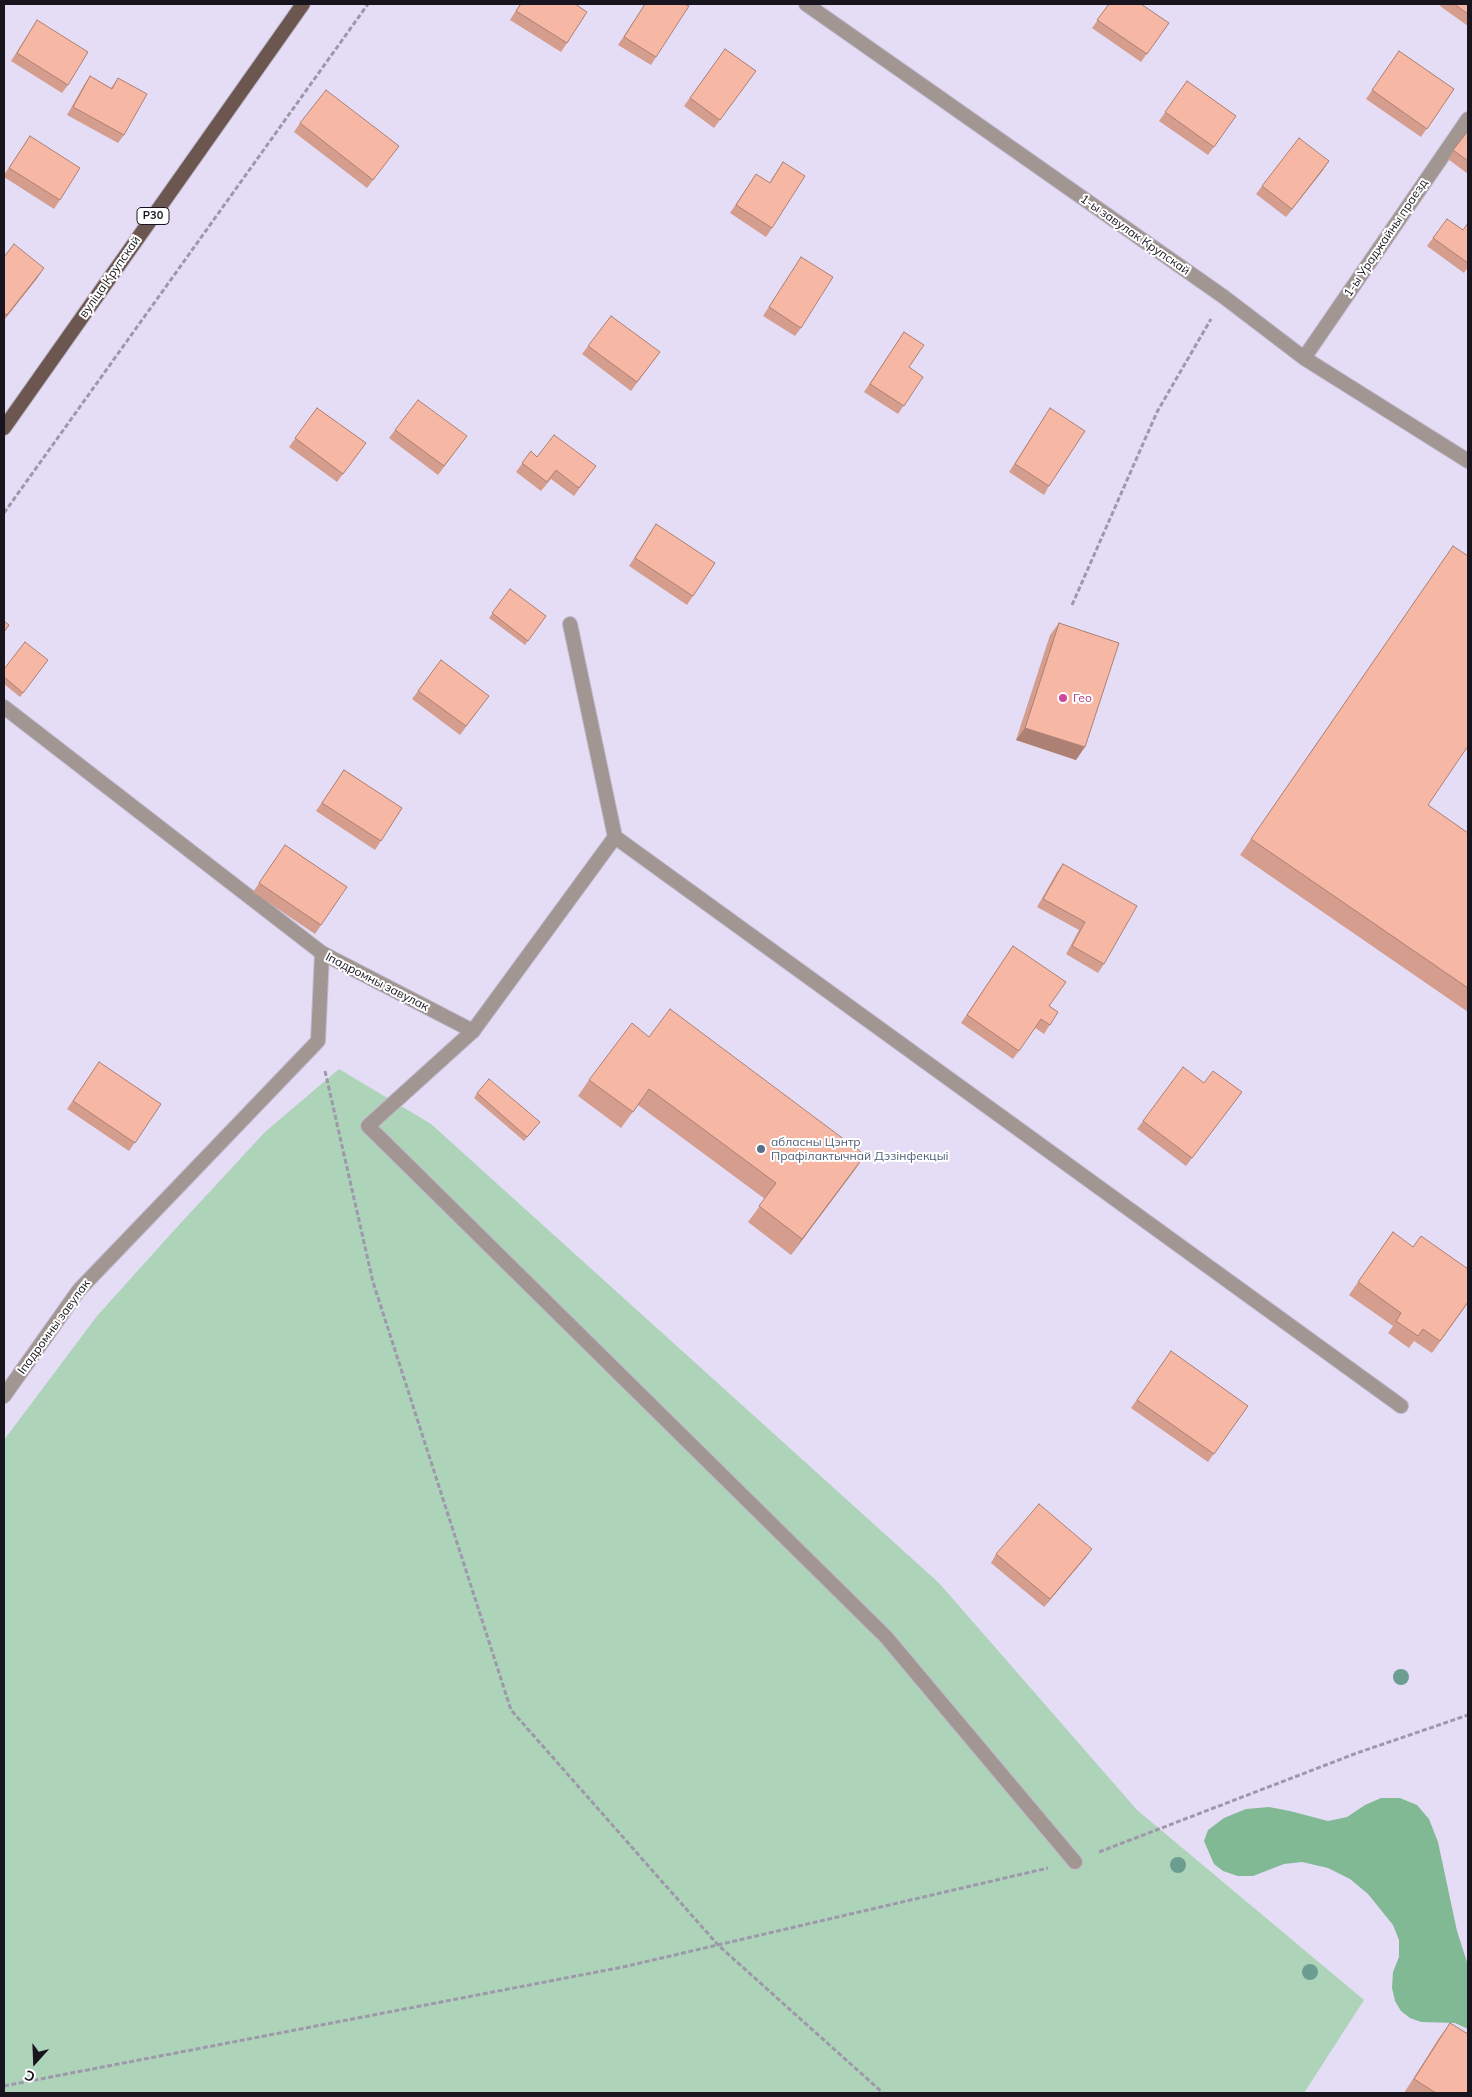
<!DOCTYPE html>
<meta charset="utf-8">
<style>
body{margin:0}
#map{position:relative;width:1472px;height:2097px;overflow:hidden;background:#e5ddf6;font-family:Mulish,sans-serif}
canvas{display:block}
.frame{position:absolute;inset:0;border:5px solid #18151e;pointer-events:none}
.north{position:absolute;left:10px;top:2037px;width:50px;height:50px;-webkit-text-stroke:4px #fff;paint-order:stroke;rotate:200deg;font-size:14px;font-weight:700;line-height:20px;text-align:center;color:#18151e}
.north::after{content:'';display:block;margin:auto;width:18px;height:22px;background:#18151e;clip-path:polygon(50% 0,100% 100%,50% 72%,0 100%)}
</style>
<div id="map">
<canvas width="1472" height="2097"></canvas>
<div class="frame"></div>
<div class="north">С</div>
</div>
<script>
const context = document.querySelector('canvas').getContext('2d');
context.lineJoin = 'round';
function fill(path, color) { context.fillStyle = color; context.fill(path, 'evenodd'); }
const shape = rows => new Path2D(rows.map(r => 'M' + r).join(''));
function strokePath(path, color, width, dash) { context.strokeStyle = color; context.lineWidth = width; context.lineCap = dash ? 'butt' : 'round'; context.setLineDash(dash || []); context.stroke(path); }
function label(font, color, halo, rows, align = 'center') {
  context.font = font + ' Mulish,sans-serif'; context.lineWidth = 4; context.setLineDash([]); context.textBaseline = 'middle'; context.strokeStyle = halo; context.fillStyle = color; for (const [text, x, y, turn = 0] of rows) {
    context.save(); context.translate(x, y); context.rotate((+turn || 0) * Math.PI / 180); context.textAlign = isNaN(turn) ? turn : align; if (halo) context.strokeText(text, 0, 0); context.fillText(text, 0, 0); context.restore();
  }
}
fill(shape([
 [339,1069,431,1124,939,1583,1137,1810,1364,2000,1304,2093,4,2093,4,1440,97,1316,178,1226,265,1132]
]), '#add3b9');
fill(shape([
 [1381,1798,1400,1798,1417,1805,1429,1819,1438,1842,1457,1931,1468,1965,1468,2029,1455,2023,1421,2022,1410,2018,1401,2011,1395,2001,1392,1988,1393,1972,1399,1957,1399,1940,1393,1925,1368,1894,1350,1879,1328,1868,1302,1862,1284,1864,1253,1876,1238,1876,1223,1871,1214,1864,1204,1841,1208,1830,1224,1818,1246,1809,1269,1807,1290,1811,1328,1821,1347,1817,1365,1805]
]), '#81b995');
const service = shape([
 [4,707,322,953],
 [615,837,1401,1406],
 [473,1031,368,1126,886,1637,1075,1862]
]);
const minor = shape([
 [806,4,1224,297,1304,358,1468,461],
 [1304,358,1468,119],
 [4,1396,79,1290,318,1041,322,953,473,1031,615,837,570,624]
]);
const primary = shape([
 [4,428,303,4]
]);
strokePath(service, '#c0b9cf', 16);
strokePath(minor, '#c0b9cf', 16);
strokePath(primary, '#c0b9cf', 16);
strokePath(shape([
 [4,513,368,4],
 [1072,605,1157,412,1211,319],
 [325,1071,373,1282,511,1710,718,1945,883,2093],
 [1099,1852,1357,1753,1468,1715],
 [4,2086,623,1967,1048,1868]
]), '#9e98ab', 3, [5, 2.5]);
strokePath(service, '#a19691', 14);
strokePath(minor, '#a19691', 14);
strokePath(primary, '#6b574f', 14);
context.fillStyle = '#6b9d90';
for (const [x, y] of [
 [1401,1677],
 [1178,1865],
 [1310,1972]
]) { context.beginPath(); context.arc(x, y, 8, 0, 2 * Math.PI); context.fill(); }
fill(shape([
 [520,4,575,4,567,43,561,52,510,20],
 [645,4,684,4,656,57,651,65,618,45],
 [1109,4,1169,23,1141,62,1092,28],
 [1441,4,1468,4,1468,26,1440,6],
 [37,20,68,85,62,93,11,61],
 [725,49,756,71,714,128,684,106],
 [1399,51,1454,89,1421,137,1366,99],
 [90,76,111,88,118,78,124,135,118,143,67,115,84,85],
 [1187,81,1236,116,1208,155,1159,121],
 [300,123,399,146,367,188,294,132],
 [1468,131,1468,174,1448,159],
 [30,136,60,200,54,209,4,177,4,175],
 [783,162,772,228,766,237,730,213,756,174,769,183],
 [1323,170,1286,217,1256,194,1262,186],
 [1447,219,1463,230,1468,223,1468,267,1464,273,1427,246],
 [4,257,38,277,4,320],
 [801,257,801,328,795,336,763,316],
 [611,316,660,352,631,391,582,354],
 [904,332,909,367,923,377,898,414,864,392],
 [317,408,366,443,337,482,289,447],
 [1050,408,1049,486,1044,495,1009,472],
 [395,430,467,436,438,475,389,438],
 [531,451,537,457,596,466,574,496,551,479,541,491,516,472],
 [656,524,715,563,687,605,629,566],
 [1453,546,1428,805,1468,833,1468,1012,1240,855],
 [510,589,546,616,525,645,489,618],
 [1059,623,1076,760,1016,740,1050,635],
 [48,660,20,697,4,684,4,669],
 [441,660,489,696,460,735,412,699],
 [344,770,402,808,375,850,316,811],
 [285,845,347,887,315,934,253,892],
 [1063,864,1104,964,1098,973,1066,954,1079,930,1037,907,1057,872],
 [1013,946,1049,1006,1058,1012,1044,1034,1035,1028,1013,1059,961,1023],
 [649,1037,865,1155,791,1255,748,1222,765,1199,638,1105,621,1128,578,1096,589,1080],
 [99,1062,161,1104,129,1151,67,1109],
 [1204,1083,1242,1092,1186,1166,1137,1129,1143,1121],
 [477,1093,540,1122,524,1141,474,1098],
 [1393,1232,1468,1303,1432,1353,1414,1341,1409,1348,1388,1333,1393,1326,1349,1295],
 [1171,1351,1248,1406,1208,1462,1131,1408],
 [996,1554,1086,1557,1044,1607,991,1563],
 [1450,2023,1468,2093,1404,2093,1439,2038]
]), '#d49d8d');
fill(shape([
 [1329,161,1323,170,1286,217,1292,209],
 [44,268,38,277,4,320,7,315],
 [1025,728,1085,747,1076,760,1016,740],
 [865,1155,854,1171,791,1255,802,1239],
 [1092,1549,1086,1557,1044,1607,1050,1599]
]), '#ac8073');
const building = shape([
 [521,4,575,4,587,12,567,43,516,11,521,4],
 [645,4,684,4,689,6,656,57,624,37,645,4],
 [1109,4,1141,4,1169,23,1147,54,1097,20,1109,4],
 [1454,4,1468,4,1468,14,1454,4],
 [37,20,88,52,68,85,17,53,37,20],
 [725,49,756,71,720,120,690,98,725,49],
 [1399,51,1454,89,1427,129,1372,90,1399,51],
 [90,76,112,89,118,78,147,94,124,135,73,107,90,76],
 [1187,81,1236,116,1214,147,1165,112,1187,81],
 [326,90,399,146,373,180,300,123,326,90],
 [1468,131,1468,161,1453,150,1468,131],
 [30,136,80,168,60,200,9,168,30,136],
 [1299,138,1329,161,1292,209,1262,186,1299,138],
 [783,162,805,176,772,228,736,205,756,174,770,183,783,162],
 [1447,219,1463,230,1468,223,1468,263,1433,238,1447,219],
 [14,244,44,268,7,315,4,313,4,257,14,244],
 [801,257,833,277,801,328,769,307,801,257],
 [611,316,660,352,637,382,588,346,611,316],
 [904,332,924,345,909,367,923,377,904,406,870,384,904,332],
 [418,400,467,436,444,466,395,430,418,400],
 [317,408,366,443,343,474,295,438,317,408],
 [1050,408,1085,431,1049,486,1015,464,1050,408],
 [554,435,596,466,579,488,556,470,547,482,522,463,531,451,537,457,554,435],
 [656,524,715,563,693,596,635,558,656,524],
 [1453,546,1468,556,1468,746,1428,805,1468,833,1468,988,1251,839,1453,546],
 [510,589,546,616,528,641,492,613,510,589],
 [4,621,9,625,4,632,4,621],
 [1059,623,1119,643,1085,747,1025,728,1059,623],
 [25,642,48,660,23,693,4,677,4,669,25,642],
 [441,660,489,696,466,726,418,691,441,660],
 [344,770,402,808,381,841,322,803,344,770],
 [285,845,347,887,321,925,259,883,285,845],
 [1063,864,1137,906,1104,964,1072,946,1085,922,1043,899,1063,864],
 [1013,946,1066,982,1049,1006,1058,1012,1050,1025,1041,1019,1019,1051,967,1015,1013,946],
 [670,1009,865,1155,802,1239,759,1206,776,1183,649,1089,633,1112,589,1080,632,1023,649,1037,670,1009],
 [99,1062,161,1104,135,1143,73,1101,99,1062],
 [1183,1067,1204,1083,1213,1071,1242,1092,1192,1158,1143,1121,1183,1067],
 [489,1079,540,1122,527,1137,477,1093,489,1079],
 [1393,1232,1413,1247,1421,1236,1468,1269,1468,1302,1440,1341,1423,1329,1418,1336,1396,1321,1401,1313,1358,1282,1393,1232],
 [1171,1351,1248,1406,1214,1454,1137,1400,1171,1351],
 [1039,1504,1092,1549,1050,1599,996,1554,1039,1504],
 [1450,2023,1468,2034,1468,2093,1436,2093,1414,2079,1450,2023]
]);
fill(building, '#f6b7a4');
strokePath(building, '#ac8073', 1);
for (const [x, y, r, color] of [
 [1063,698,5,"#d1479c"],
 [761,1149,5,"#5c6f8a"]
]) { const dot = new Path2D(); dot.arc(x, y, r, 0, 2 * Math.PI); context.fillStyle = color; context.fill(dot); strokePath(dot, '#fff', 2); }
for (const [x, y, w] of [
 [153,216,32]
]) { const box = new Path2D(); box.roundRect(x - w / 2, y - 8.5, w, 17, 4); context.fillStyle = '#fff'; context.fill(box); strokePath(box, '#18151e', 1); }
label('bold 11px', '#18151e', null, [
 ["Р30",153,216]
]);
label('12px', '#18151e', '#fff', [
 ["1-ы завулак Крупскай",1135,235,35],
 ["1-ы Ураджайны праезд",1386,238,-56],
 ["вуліца Крупскай",110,277,-55],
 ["Іпадромны завулак",377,982,27],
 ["Іпадромны завулак",54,1327,-54]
]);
label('12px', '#b23c85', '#fff', [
 ["Гео",1073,698]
], 'left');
label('12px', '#4e5e75', '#fff', [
 ["абласны Цэнтр",771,1142],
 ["Прафілактычнай Дэзінфекцыі",771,1156]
], 'left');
</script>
